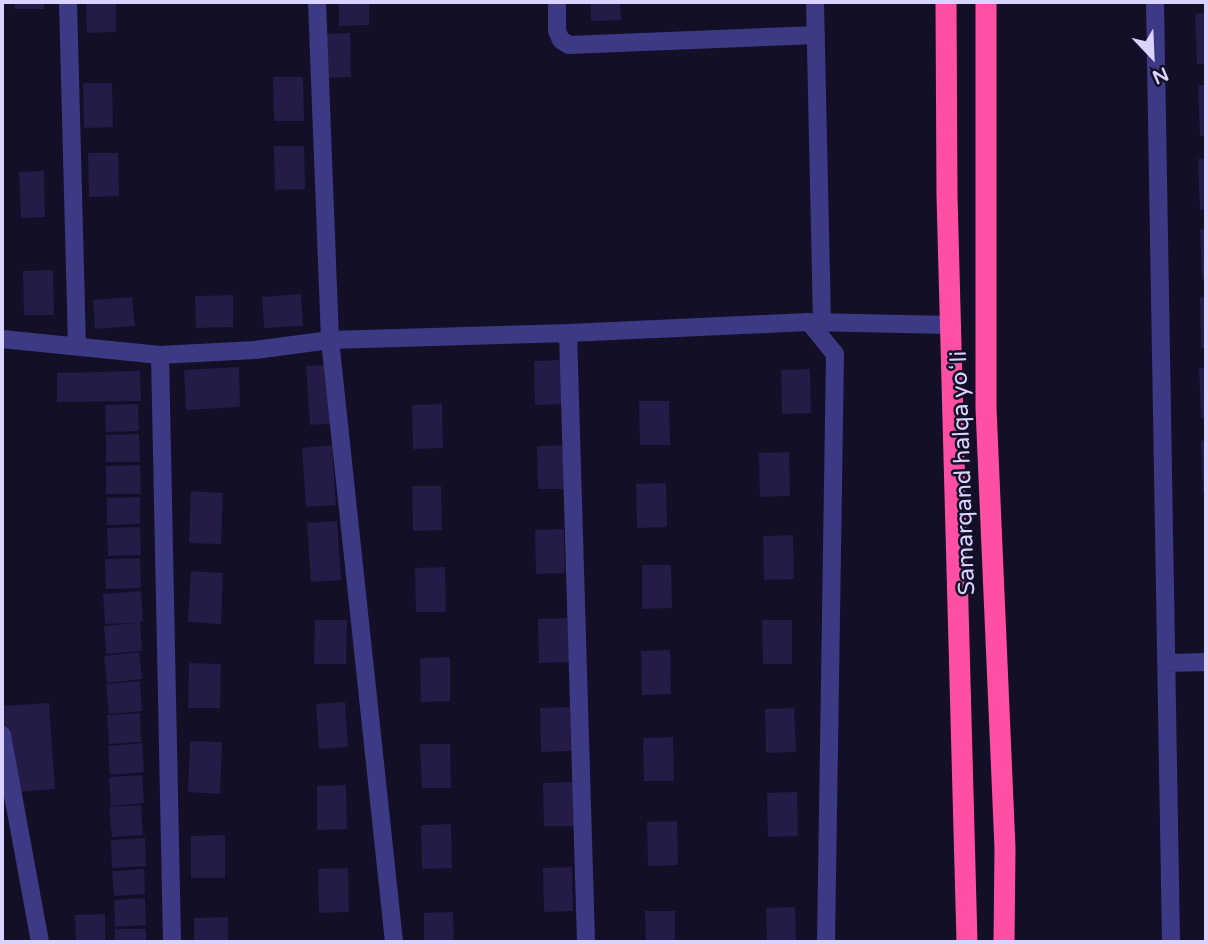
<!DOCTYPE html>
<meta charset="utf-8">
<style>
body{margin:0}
#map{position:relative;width:1208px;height:944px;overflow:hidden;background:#130f26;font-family:"Varela Round",sans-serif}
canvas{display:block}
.frame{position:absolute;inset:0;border:4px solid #d9d4ff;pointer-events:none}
.north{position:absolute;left:1117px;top:21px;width:70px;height:70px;-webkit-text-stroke:5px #130f26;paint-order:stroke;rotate:157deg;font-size:19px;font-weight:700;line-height:28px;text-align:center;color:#d9d4ff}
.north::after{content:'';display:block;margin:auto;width:24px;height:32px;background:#d9d4ff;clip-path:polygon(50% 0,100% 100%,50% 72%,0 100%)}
</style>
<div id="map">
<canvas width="1208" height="944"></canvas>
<div class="frame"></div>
<div class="north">N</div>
</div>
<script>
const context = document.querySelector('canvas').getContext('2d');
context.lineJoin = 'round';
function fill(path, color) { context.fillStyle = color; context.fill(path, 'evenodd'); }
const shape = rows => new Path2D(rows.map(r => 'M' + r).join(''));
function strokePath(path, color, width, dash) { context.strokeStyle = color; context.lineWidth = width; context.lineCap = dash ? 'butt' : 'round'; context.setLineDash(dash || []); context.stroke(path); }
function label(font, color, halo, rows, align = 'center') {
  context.font = font + ' "Varela Round",sans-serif'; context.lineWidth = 5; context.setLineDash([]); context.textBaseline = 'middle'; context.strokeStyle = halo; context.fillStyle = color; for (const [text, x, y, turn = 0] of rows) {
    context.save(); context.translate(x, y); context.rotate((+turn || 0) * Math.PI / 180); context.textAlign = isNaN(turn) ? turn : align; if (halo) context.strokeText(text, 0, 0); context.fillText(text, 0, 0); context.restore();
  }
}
fill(shape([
 [15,2,44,2,44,9,15,9],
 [86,2,116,2,116,32,87,33],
 [339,2,369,2,369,25,339,26],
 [591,2,620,2,621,20,591,21],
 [1206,13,1206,64,1197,64,1195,14],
 [350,33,351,77,321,78,320,34],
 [273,77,303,77,304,121,274,121],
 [83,83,112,83,113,127,84,128],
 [1198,85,1206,85,1206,135,1200,136],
 [274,146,304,146,305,189,275,190],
 [88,153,118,153,119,196,89,197],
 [1198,159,1206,159,1206,209,1200,210],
 [44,171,45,217,21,218,19,172],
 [1206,228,1206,279,1202,279,1200,229],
 [53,270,54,315,24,315,23,271],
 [301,294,303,326,264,328,262,297],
 [233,295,233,327,196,328,195,296],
 [132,297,135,326,95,329,93,300],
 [1200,297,1206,297,1206,348,1201,348],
 [563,360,564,404,535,405,534,361],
 [336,364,340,423,310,425,306,366],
 [239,367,240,407,186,410,184,370],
 [1206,367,1206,418,1201,418,1199,368],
 [810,369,811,413,782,414,781,370],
 [140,371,141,401,57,402,57,373],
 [639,401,669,401,670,445,640,445],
 [138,404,139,431,106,432,105,405],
 [442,404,443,448,413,449,412,405],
 [139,434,140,462,106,462,106,435],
 [1201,441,1206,441,1206,492,1203,492],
 [332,445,336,505,306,507,302,448],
 [567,445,568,489,538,489,537,446],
 [789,452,790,496,760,497,759,453],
 [140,465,141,494,106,494,106,466],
 [666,483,667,527,637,528,636,484],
 [412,486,441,486,442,530,413,531],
 [191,491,223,493,221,544,189,543],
 [140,497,140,524,107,525,107,498],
 [337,521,341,580,311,582,307,523],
 [140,527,141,555,108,556,107,528],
 [564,529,565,573,536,574,535,530],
 [793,535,794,579,764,580,763,536],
 [140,558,141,588,106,589,105,559],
 [642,565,671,565,672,608,642,609],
 [445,567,446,612,416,612,415,568],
 [191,571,223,573,221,624,188,622],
 [141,591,143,622,140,622,142,651,106,654,104,626,136,623,105,624,103,594],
 [568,618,569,662,539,663,538,619],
 [315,620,347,620,346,664,314,664],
 [762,620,792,620,792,664,763,664],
 [670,650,671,694,642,695,641,651],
 [139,652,142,679,107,683,104,656],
 [450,657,450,701,421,702,420,658],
 [189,663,221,664,220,708,188,708],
 [140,681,142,711,109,714,106,684],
 [345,702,348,747,319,749,316,704],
 [49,703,55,789,2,793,2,706],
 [570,707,571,751,541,752,540,708],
 [794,708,796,752,766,753,765,709],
 [140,713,141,742,109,744,107,715],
 [673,737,674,781,644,781,643,738],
 [190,741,222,742,220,794,188,792],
 [142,743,144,772,110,775,108,746],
 [420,744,450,744,451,788,422,788],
 [142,775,144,803,111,806,109,777],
 [573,782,574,826,544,826,543,783],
 [346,785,347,829,317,830,317,786],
 [797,792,798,836,768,837,767,793],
 [141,805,143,835,112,837,109,807],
 [677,821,678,865,648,866,647,822],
 [451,824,452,868,422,869,421,825],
 [225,835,225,878,191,878,191,836],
 [145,838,146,866,112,868,111,840],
 [572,867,573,911,544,912,543,868],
 [348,868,349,912,319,913,318,869],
 [144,869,145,894,114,896,112,871],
 [145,898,146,925,115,927,114,900],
 [795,907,796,942,767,942,766,908],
 [645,911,675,911,675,942,646,942],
 [453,912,454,942,424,942,424,913],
 [105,914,105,942,76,942,75,915],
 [228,917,228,942,194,942,194,918],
 [115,929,146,929,146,942,115,942]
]), '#241b47');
strokePath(shape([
 [68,2,77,346],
 [317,2,330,340,394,942],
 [557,2,557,31,561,40,569,45,816,35],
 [815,2,822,322],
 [1155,2,1171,942],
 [809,322,835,354,826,942],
 [568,333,586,942],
 [2,339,160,355,255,350,330,340,568,333,809,322,951,325],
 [160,355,172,942],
 [1167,663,1206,662],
 [2,735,40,942]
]), '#3d3a85', 18);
strokePath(shape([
 [946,2,947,196,967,942],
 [986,2,986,408,1005,848,1004,942]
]), '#ff4fa3', 21);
label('23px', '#d9d4ff', '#130f26', [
 ["Samarqand halqa yoʻli",964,473,-92]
]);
</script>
